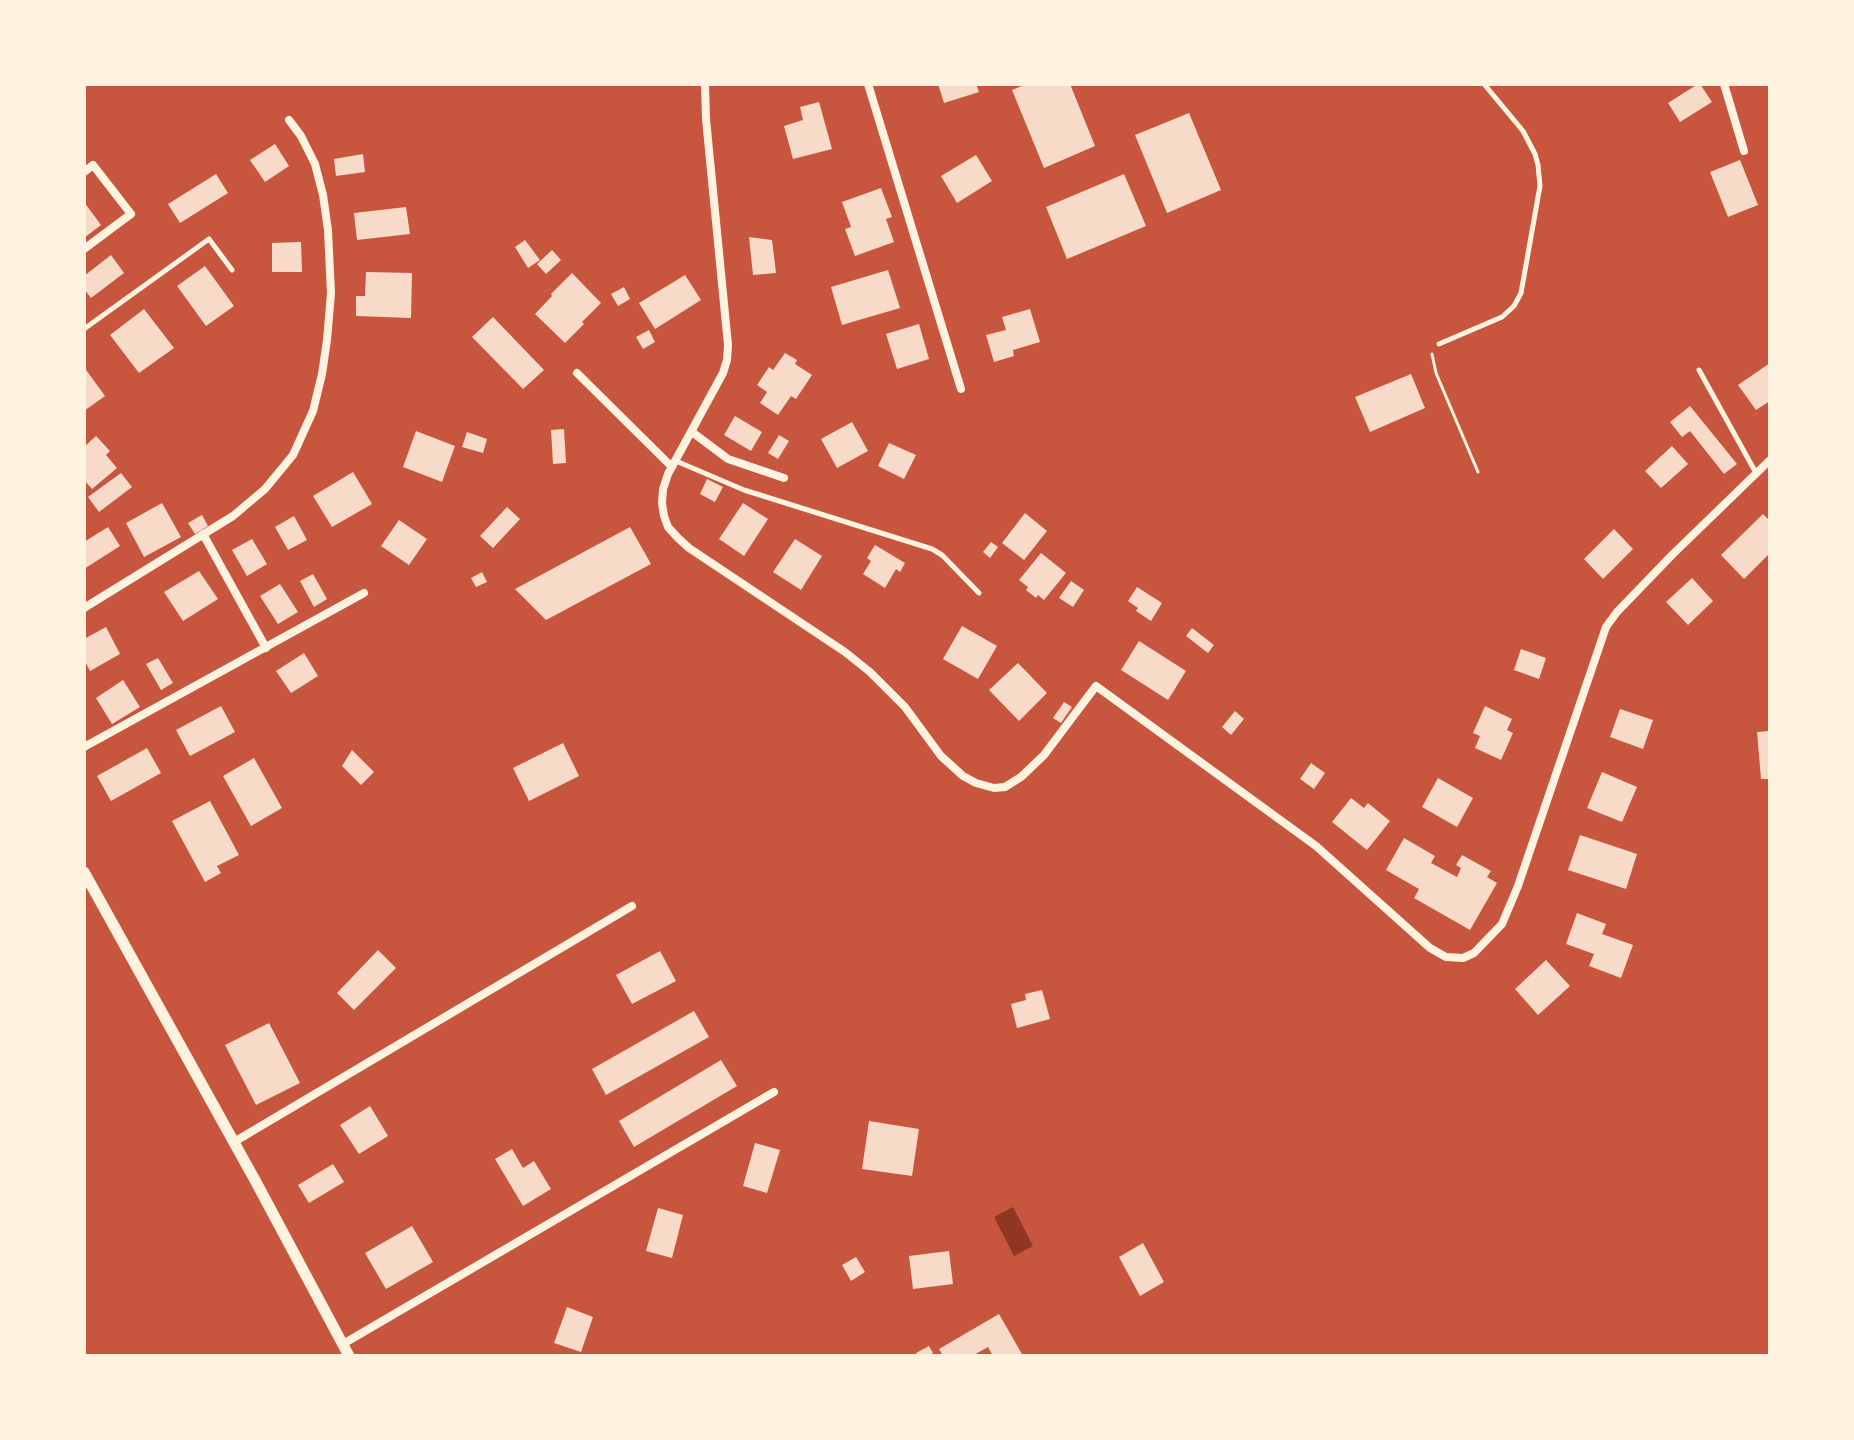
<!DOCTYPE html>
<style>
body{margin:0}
#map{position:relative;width:1854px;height:1440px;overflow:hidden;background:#c8553d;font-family:"Source Sans 3",sans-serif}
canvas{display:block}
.frame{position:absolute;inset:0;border:86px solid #fff3e0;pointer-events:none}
</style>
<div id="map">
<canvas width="1854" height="1440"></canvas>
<div class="frame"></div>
</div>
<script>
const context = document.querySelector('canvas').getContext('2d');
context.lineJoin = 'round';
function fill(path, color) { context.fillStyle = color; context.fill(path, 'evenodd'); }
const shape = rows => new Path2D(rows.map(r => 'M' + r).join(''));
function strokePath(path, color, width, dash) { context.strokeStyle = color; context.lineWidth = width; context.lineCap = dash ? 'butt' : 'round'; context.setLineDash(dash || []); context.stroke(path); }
fill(shape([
 [1013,1207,1033,1246,1014,1256,994,1217]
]), '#8f3625');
fill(shape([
 [938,84,976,84,979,92,944,103],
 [1027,84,1070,84,1095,146,1044,168,1012,90],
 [1698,84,1700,84,1712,102,1680,122,1668,103],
 [819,102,832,149,793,159,784,126,803,120,800,107],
 [1189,113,1221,190,1167,213,1135,135],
 [275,144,289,166,265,182,250,160],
 [363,154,365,172,336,176,334,159],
 [976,155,992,181,957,203,941,176],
 [1740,160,1758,205,1728,217,1710,172],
 [216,174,228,193,180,223,168,204],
 [1124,174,1146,226,1067,259,1046,207],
 [881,188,892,217,886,219,894,242,855,256,845,229,851,227,842,202],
 [84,202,101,225,84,238],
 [406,207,410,234,357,240,354,213],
 [749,237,772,240,776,273,753,275],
 [525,240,540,260,528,268,515,247],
 [301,242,302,272,272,272,272,243],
 [552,250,561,260,546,274,537,264],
 [111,255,124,273,91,298,84,289,84,276],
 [205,266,234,306,206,326,177,286],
 [888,270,900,308,842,325,831,287],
 [366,272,412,273,411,318,356,316,356,296,365,296],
 [572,273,601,303,582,322,584,324,565,343,535,314,552,296,551,294],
 [685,275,701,300,655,329,639,303],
 [624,287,630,299,618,306,611,294],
 [144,309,174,348,139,373,110,335],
 [1030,309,1040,342,1013,350,1014,356,994,362,986,335,1006,330,1002,317],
 [493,317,544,370,523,389,472,337],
 [919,324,929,359,897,369,886,334],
 [649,330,655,342,643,349,636,337],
 [785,353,797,360,795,364,812,375,796,399,791,396,778,415,760,403,767,392,757,385,769,367,773,370],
 [1770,363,1770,401,1756,410,1738,385],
 [84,367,105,396,84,411],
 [1411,374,1425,408,1370,432,1355,397],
 [1690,406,1737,464,1724,474,1690,431,1682,437,1670,422],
 [735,416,762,432,751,451,724,435],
 [852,422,868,451,837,468,821,439],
 [564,429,566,463,553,464,551,430],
 [416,431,455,446,442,482,403,467],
 [467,432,487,439,483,453,462,447],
 [779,435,789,441,778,459,768,453],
 [96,436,110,451,106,455,117,468,92,489,84,480,84,447],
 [889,443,916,455,904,479,878,466],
 [1672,446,1688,464,1661,488,1645,471],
 [353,472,372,504,332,527,313,496],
 [121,473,132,487,99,512,88,497],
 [707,479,723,487,715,502,700,494],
 [162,503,181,537,144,557,126,523],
 [743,503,768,519,744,556,719,539],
 [507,507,520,519,493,548,480,536],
 [1025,513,1047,531,1024,560,1002,543],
 [1763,514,1770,521,1770,553,1744,579,1721,555],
 [202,515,208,526,195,534,188,523],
 [294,516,307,540,288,550,275,527],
 [399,520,427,539,409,565,381,546],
 [108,527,120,546,84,569,84,542],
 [630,527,651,564,546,620,515,589],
 [1614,529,1633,549,1603,579,1584,559],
 [252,539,267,564,247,576,232,550],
 [795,539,822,556,801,590,773,572],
 [991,542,998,547,990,558,983,552],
 [875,545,905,563,900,572,896,569,885,588,863,574,871,561,867,558],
 [1041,553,1066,573,1044,600,1038,595,1036,598,1026,590,1028,587,1019,580],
 [199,571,218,599,183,621,164,592],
 [482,572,487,582,476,587,471,578],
 [313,574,327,599,314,607,300,581],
 [1692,578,1713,601,1688,625,1666,602],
 [1071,581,1084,590,1073,607,1059,598],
 [280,584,298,612,278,624,260,596],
 [1137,587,1162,603,1151,621,1136,611,1138,608,1128,601],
 [962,626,997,646,978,679,943,659],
 [106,627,120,654,90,671,84,659,84,639],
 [1192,628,1214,645,1208,653,1186,636],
 [1139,641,1186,671,1168,700,1121,670],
 [1521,649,1546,658,1539,679,1514,670],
 [304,653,318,676,291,693,276,671],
 [158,658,173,683,161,690,146,664],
 [1018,663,1047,693,1019,721,989,690],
 [123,680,140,707,112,724,96,698],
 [1064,702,1072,707,1061,723,1053,718],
 [221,706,235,732,190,756,176,730],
 [1485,706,1512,719,1507,730,1513,733,1501,760,1475,748,1480,736,1473,733],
 [1620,709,1653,720,1643,749,1610,737],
 [1235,711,1244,719,1231,735,1222,727],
 [1770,731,1770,779,1761,779,1757,732],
 [563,743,579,776,529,801,513,768],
 [147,748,161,773,111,801,97,776],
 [352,750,374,772,361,785,342,766],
 [254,758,282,808,251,826,223,776],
 [1311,763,1325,773,1314,789,1300,779],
 [1602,772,1637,787,1622,822,1587,808],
 [1438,778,1473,798,1457,827,1422,807],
 [1351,798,1364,808,1368,803,1390,821,1367,850,1332,822],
 [210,801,239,855,217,866,221,873,205,882,172,821],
 [1580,835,1637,854,1626,889,1568,870],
 [1404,838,1435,856,1431,863,1457,877,1461,868,1456,865,1462,855,1491,871,1487,877,1497,883,1470,930,1414,898,1419,889,1386,870],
 [1577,913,1606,924,1602,934,1633,945,1621,978,1589,966,1594,954,1566,944],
 [378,950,396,968,354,1010,337,993],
 [660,951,676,981,632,1004,616,975],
 [1546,960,1570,986,1538,1015,1515,989],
 [1042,990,1050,1019,1017,1028,1011,1004,1026,1000,1025,994],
 [694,1011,709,1037,606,1095,592,1069],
 [269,1023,300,1083,256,1105,225,1045],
 [721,1060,737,1086,634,1147,619,1121],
 [370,1106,388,1136,359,1154,340,1125],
 [869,1121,919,1129,912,1176,862,1169],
 [755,1143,780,1150,767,1193,743,1186],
 [512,1149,523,1168,534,1161,551,1189,523,1206,495,1159],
 [333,1164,344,1182,309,1203,298,1185],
 [658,1208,683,1215,672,1258,646,1251],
 [412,1226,433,1262,386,1289,365,1253],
 [1143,1243,1164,1282,1140,1296,1119,1257],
 [949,1251,953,1284,913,1289,909,1256],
 [856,1257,865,1272,851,1281,842,1265],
 [567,1307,593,1317,581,1352,554,1343],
 [999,1314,1023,1356,993,1356,988,1347,972,1356,943,1356,939,1349],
 [929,1346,933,1353,928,1356,918,1356,916,1353]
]), '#f7dbc8');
strokePath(shape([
 [1432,354,1436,373,1478,472]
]), '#fff3e0', 3);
strokePath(shape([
 [84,329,209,239,232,270],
 [1439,344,1502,317,1514,306,1521,293,1540,186,1538,165,1535,154,1523,131,1484,84],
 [1699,370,1756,473],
 [676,461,744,490,932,549,942,555,979,593]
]), '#fff3e0', 5);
strokePath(shape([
 [705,84,706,119,728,345,727,360,723,373,668,474,663,489,662,503,664,516,668,527,678,538,689,548,845,652,870,672,905,707,941,756,963,776,976,783,994,788,1005,787,1021,777,1044,755,1096,686,1316,846,1430,948,1446,957,1463,958,1474,953,1502,924,1518,886,1606,627,1617,612,1672,555,1770,460],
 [868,84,961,389],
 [1724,84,1744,151],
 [84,172,93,165,131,214,84,249],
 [577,373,672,467],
 [692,432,728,459,784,478],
 [203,534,266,648],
 [84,608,233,516,265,489,293,455,313,411,322,374,327,340,331,293,328,230,323,195,315,164,301,136,289,120],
 [84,747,364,593],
 [234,1142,632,906],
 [343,1344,774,1092]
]), '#fff3e0', 8);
strokePath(shape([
 [84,872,256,1182,349,1356]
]), '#fff3e0', 11);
</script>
